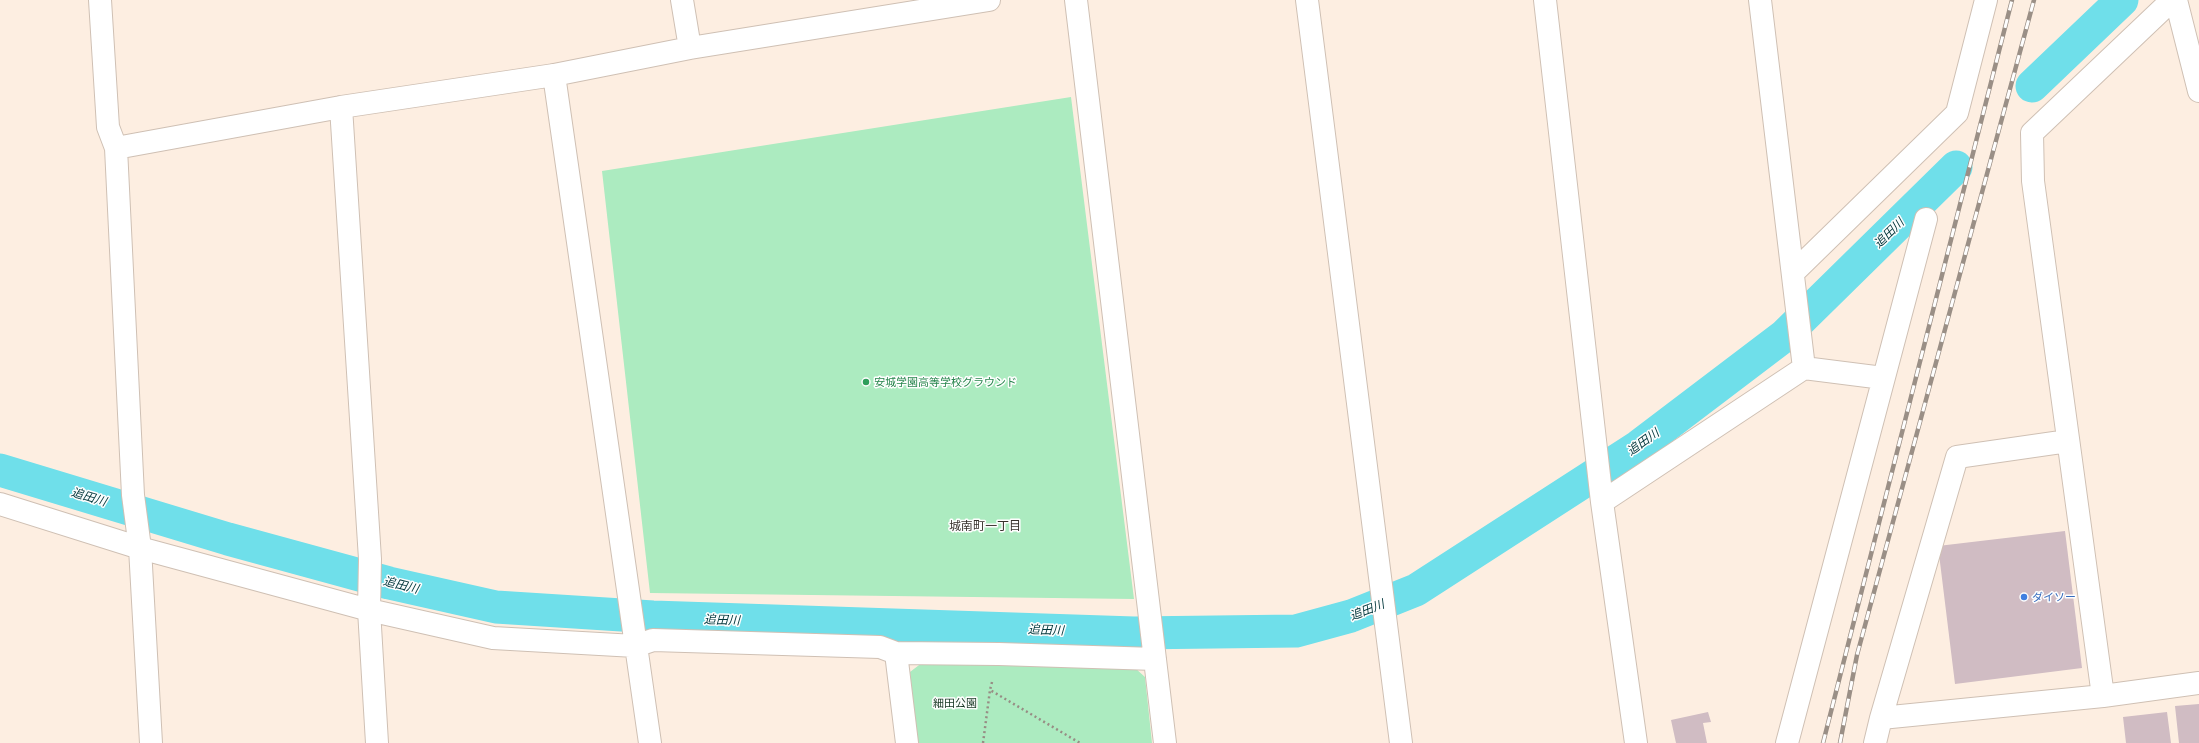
<!DOCTYPE html>
<meta charset="utf-8">
<style>
body{margin:0}
canvas{display:block;background:#fdeee1}
</style>
<canvas width="2199" height="743"></canvas>
<script>
const context = document.querySelector('canvas').getContext('2d');
context.lineJoin = 'round';
function fill(path, color) { context.fillStyle = color; context.fill(path, 'evenodd'); }
const shape = rows => new Path2D(rows.map(r => 'M' + r).join(''));
function strokePath(path, color, width, dash) { context.strokeStyle = color; context.lineWidth = width; context.lineCap = dash ? 'butt' : 'round'; context.setLineDash(dash || []); context.stroke(path); }
function label(font, color, halo, rows, align = 'center') {
  context.font = font + ' Barlow,"Noto Sans JP",sans-serif'; context.lineWidth = 3; context.setLineDash([]); context.textBaseline = 'middle'; context.strokeStyle = halo; context.fillStyle = color; for (const [text, x, y, turn = 0] of rows) {
    context.save(); context.translate(x, y); context.rotate((+turn || 0) * Math.PI / 180); context.textAlign = isNaN(turn) ? turn : align; if (halo) context.strokeText(text, 0, 0); context.fillText(text, 0, 0); context.restore();
  }
}
fill(shape([
 [1071,97,1134,599,650,593,602,171],
 [923,662,1135,668,1145,677,1152,743,918,743,910,672]
]), '#acebc0');
strokePath(shape([
 [2032,86,2122,0],
 [0,470,228,539,389,583,496,607,653,617,1134,633,1296,631,1351,616,1416,590,1639,446,1784,336,1956,167]
]), '#6fdfea', 33);
fill(shape([
 [2065,531,2082,668,1955,684,1938,546],
 [2199,704,2199,743,2179,743,2175,706],
 [1708,712,1711,722,1703,723,1707,743,1676,743,1671,720],
 [2167,712,2171,743,2126,743,2123,717]
]), '#d0bcc3');
const street = shape([
 [100,0,108,127,116,148],
 [682,0,690,48],
 [1076,0,1165,743],
 [1545,0,1602,502,1636,743],
 [2176,0,2199,91],
 [554,75,650,743],
 [341,107,370,559,369,610,377,743],
 [1793,273,1957,113,1986,0],
 [1804,368,1883,378],
 [2068,441,1957,457,1881,718,2103,696,2033,181,2032,133,2172,0],
 [1602,502,1804,368,1760,0],
 [0,504,140,548,369,610,493,638,635,646,653,640,880,647,896,653,999,654,1155,659],
 [896,653,907,743],
 [2103,696,2199,683],
 [151,743,140,548,133,495,116,148,341,107,554,75,690,48,989,0],
 [1787,743,1926,219],
 [1875,743,1881,718]
]);
const secondary = shape([
 [1307,0,1401,743]
]);
strokePath(street, '#cfc0b4', 24);
strokePath(secondary, '#cfc0b4', 24);
strokePath(shape([
 [992,682,990,690,1080,743],
 [983,743,990,690]
]), '#978d84', 2.5, [2, 3]);
strokePath(street, '#fff', 22);
strokePath(secondary, '#fff', 22);
const rail = shape([
 [1823,743,2012,0],
 [1840,743,1857,655,2034,0]
]);
strokePath(rail, '#9a8f86', 4.5);
strokePath(rail, '#fefefe', 3, [9]);
for (const [x, y, r, color] of [
 [866,382,4,"#2e9e5b"],
 [2024,597,4,"#3f7fe0"]
]) { const dot = new Path2D(); dot.arc(x, y, r, 0, 2 * Math.PI); context.fillStyle = color; context.fill(dot); strokePath(dot, '#fefefe', 1.5); }
label('11px', '#27864d', '#fefefe', [
 ["安城学園高等学校グラウンド",874,382]
], 'left');
label('11px', '#366cbe', '#fefefe', [
 ["ダイソー",2032,597]
], 'left');
label('11px', '#173723', '#fefefe', [
 ["細田公園",955,703]
]);
label('italic 12px', '#00363b', '#fefefe', [
 ["追田川",1889,233,-44],
 ["追田川",1643,442,-36],
 ["追田川",89,497,17],
 ["追田川",401,585,14],
 ["追田川",1367,610,-21],
 ["追田川",722,620,2],
 ["追田川",1046,630,2]
]);
label('12px', '#37312c', '#fefefe', [
 ["城南町一丁目",985,526]
]);
</script>
